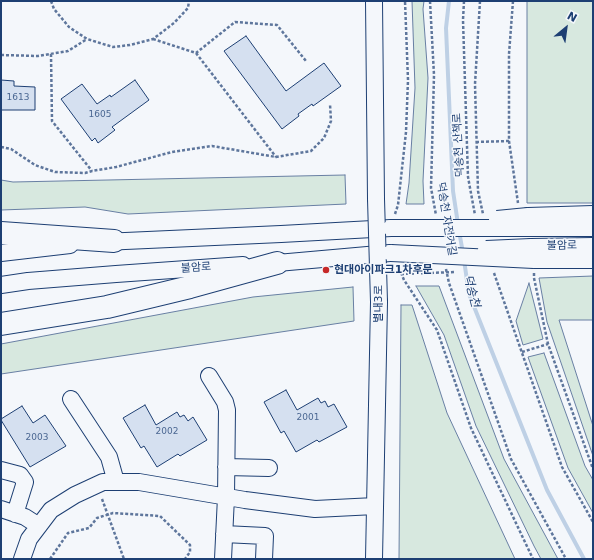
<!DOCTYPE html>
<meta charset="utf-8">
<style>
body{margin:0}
#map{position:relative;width:594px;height:560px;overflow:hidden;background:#f4f7fb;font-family:"DejaVu Sans",sans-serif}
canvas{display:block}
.frame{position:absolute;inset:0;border:2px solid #1d3f73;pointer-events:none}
.north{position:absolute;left:546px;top:8px;width:40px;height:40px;-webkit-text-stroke:3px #f4f7fb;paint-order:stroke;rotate:29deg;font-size:11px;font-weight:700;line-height:16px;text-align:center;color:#1d3f73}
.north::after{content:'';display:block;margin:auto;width:14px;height:18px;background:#1d3f73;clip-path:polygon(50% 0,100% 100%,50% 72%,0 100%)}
</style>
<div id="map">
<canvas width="594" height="560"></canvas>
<div class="frame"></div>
<div class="north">N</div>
</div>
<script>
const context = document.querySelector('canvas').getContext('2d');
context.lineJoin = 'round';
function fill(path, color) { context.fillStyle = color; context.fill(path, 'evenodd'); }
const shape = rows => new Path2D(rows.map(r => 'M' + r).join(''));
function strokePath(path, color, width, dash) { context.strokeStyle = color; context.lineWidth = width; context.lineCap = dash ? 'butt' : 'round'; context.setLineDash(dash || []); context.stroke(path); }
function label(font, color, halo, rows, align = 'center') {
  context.font = font + ' "DejaVu Sans","Noto Sans KR",sans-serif'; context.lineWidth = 3; context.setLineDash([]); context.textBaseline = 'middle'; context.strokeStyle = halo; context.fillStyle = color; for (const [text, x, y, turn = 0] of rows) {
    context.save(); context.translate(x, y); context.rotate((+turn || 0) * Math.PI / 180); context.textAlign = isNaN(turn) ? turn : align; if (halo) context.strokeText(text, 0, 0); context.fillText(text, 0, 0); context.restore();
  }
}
const green = shape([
 [412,1,424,1,423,9,428,78,423,181,424,204,406,204,409,183,415,88,412,1],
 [527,1,593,1,593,203,527,203,527,1],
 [345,175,346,204,128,214,85,207,1,210,1,180,13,182,345,175],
 [593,276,593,320,559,320,593,426,593,456,547,322,539,278,593,276],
 [529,283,543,339,523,345,516,321,529,283],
 [416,286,439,286,504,459,558,559,541,559,534,546,476,426,444,335,416,286],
 [353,287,354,321,1,374,1,344,253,297,353,287],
 [401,305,412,305,447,413,515,559,399,559,401,305],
 [544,353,585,466,593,480,593,513,568,468,528,357,544,353]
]);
fill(green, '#d7e8df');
strokePath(green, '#687fa3', 1);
strokePath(shape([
 [449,1,446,28,453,191,458,224],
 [459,231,463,253],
 [464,260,469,294,547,490,584,559]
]), '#bed0e5', 4);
const building = shape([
 [246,36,286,91,324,63,341,86,313,106,312,104,298,114,299,116,282,129,224,51,246,36],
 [1,80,14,81,14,86,35,87,35,110,1,110,1,80],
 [135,80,149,100,112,127,115,130,98,143,95,138,92,141,61,99,82,84,97,104,110,95,111,97,135,80],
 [286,390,297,410,318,398,321,403,325,401,328,407,334,404,347,427,319,442,317,440,296,452,284,431,281,433,264,402,286,390],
 [145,405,156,425,177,412,180,417,184,415,188,421,193,417,207,440,180,456,178,454,157,467,144,446,141,448,123,418,145,405],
 [22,406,33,423,45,415,66,446,30,467,1,420,1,419,22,406]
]);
fill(building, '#d5e0f0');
strokePath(building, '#1d3f73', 1);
const minor = shape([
 [374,1,376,199],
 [528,216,593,214],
 [531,228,593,228],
 [103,242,281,234,391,228],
 [531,247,593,246],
 [1,253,70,245],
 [534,260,593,260],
 [266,264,390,253],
 [1,285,28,281,116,274,243,265],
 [209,376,225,402,227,410,226,497,223,559],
 [71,399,109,457,116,482],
 [226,467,269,468],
 [1,470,20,475,25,482,15,514],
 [1,509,25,517,39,526],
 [224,534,265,536,264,559],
 [22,559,29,539,51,510,75,495,103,482,139,482,245,500,315,509,375,506],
 [374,559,379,302]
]);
const highway = shape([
 [1,233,114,241],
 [1,324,107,307,190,287,277,263]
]);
strokePath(minor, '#1d3f73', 18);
strokePath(highway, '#1d3f73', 24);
strokePath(shape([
 [51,1,54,9,69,27,87,39,113,47,130,45,153,39,174,23,188,8,189,1],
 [430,1,434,75,431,188,436,215],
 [464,1,463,20,468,177,475,215],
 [480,1,475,84,478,191,483,214],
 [513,1,509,54,509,141,518,203],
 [153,39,196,53,235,22,277,25,306,61],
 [196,53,276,157],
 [51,54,52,121,92,171],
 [1,55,38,56,68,51,87,39],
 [476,142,509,141],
 [1,147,11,149,35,165,55,172,85,173,92,171,116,167,172,152,212,146,276,157,311,151,324,138,331,121,330,104],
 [395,214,398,205,406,132,408,80,405,1],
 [399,268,404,280,437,330,471,428,533,559],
 [446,269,449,283,511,459,566,559],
 [494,273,562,467,593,522],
 [534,273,534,278,548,344,593,469],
 [522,352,548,344],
 [102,499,124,559],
 [50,559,68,533,89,528,97,518,113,513,160,516,190,545,190,552,185,559]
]), '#5e769c', 2.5, [3, 2]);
strokePath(minor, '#f4f7fb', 16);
strokePath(highway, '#f4f7fb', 22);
const minorBridge = shape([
 [376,199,379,302],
 [497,219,528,216],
 [391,228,531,228],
 [486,249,531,247],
 [391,253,534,260]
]);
strokePath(minorBridge, '#1d3f73', 18, []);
strokePath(shape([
 [401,274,455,272]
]), '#5e769c', 2.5, [3, 2]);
strokePath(minorBridge, '#f4f7fb', 16);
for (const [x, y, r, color] of [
 [326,270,4,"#c62828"]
]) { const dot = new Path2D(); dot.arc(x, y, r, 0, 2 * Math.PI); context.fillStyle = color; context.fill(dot); strokePath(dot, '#f4f7fb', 1.5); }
label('9px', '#4b6792', null, [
 ["1613",18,98],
 ["1605",100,115],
 ["2001",308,418],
 ["2002",167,432],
 ["2003",37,438]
]);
label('11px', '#1d3f73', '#f4f7fb', [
 ["덕송천 산책로",459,145,-93],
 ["덕송천 자전거길",446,219,81],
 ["불암로",562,246,-1],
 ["불암로",196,268,-4],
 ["별내3로",379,304,-90]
]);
label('bold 11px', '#1d3f73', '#f4f7fb', [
 ["현대아이파크1차후문",334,270]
], 'left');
label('italic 12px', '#1d3f73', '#f4f7fb', [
 ["덕송천",471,291,75]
]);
</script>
